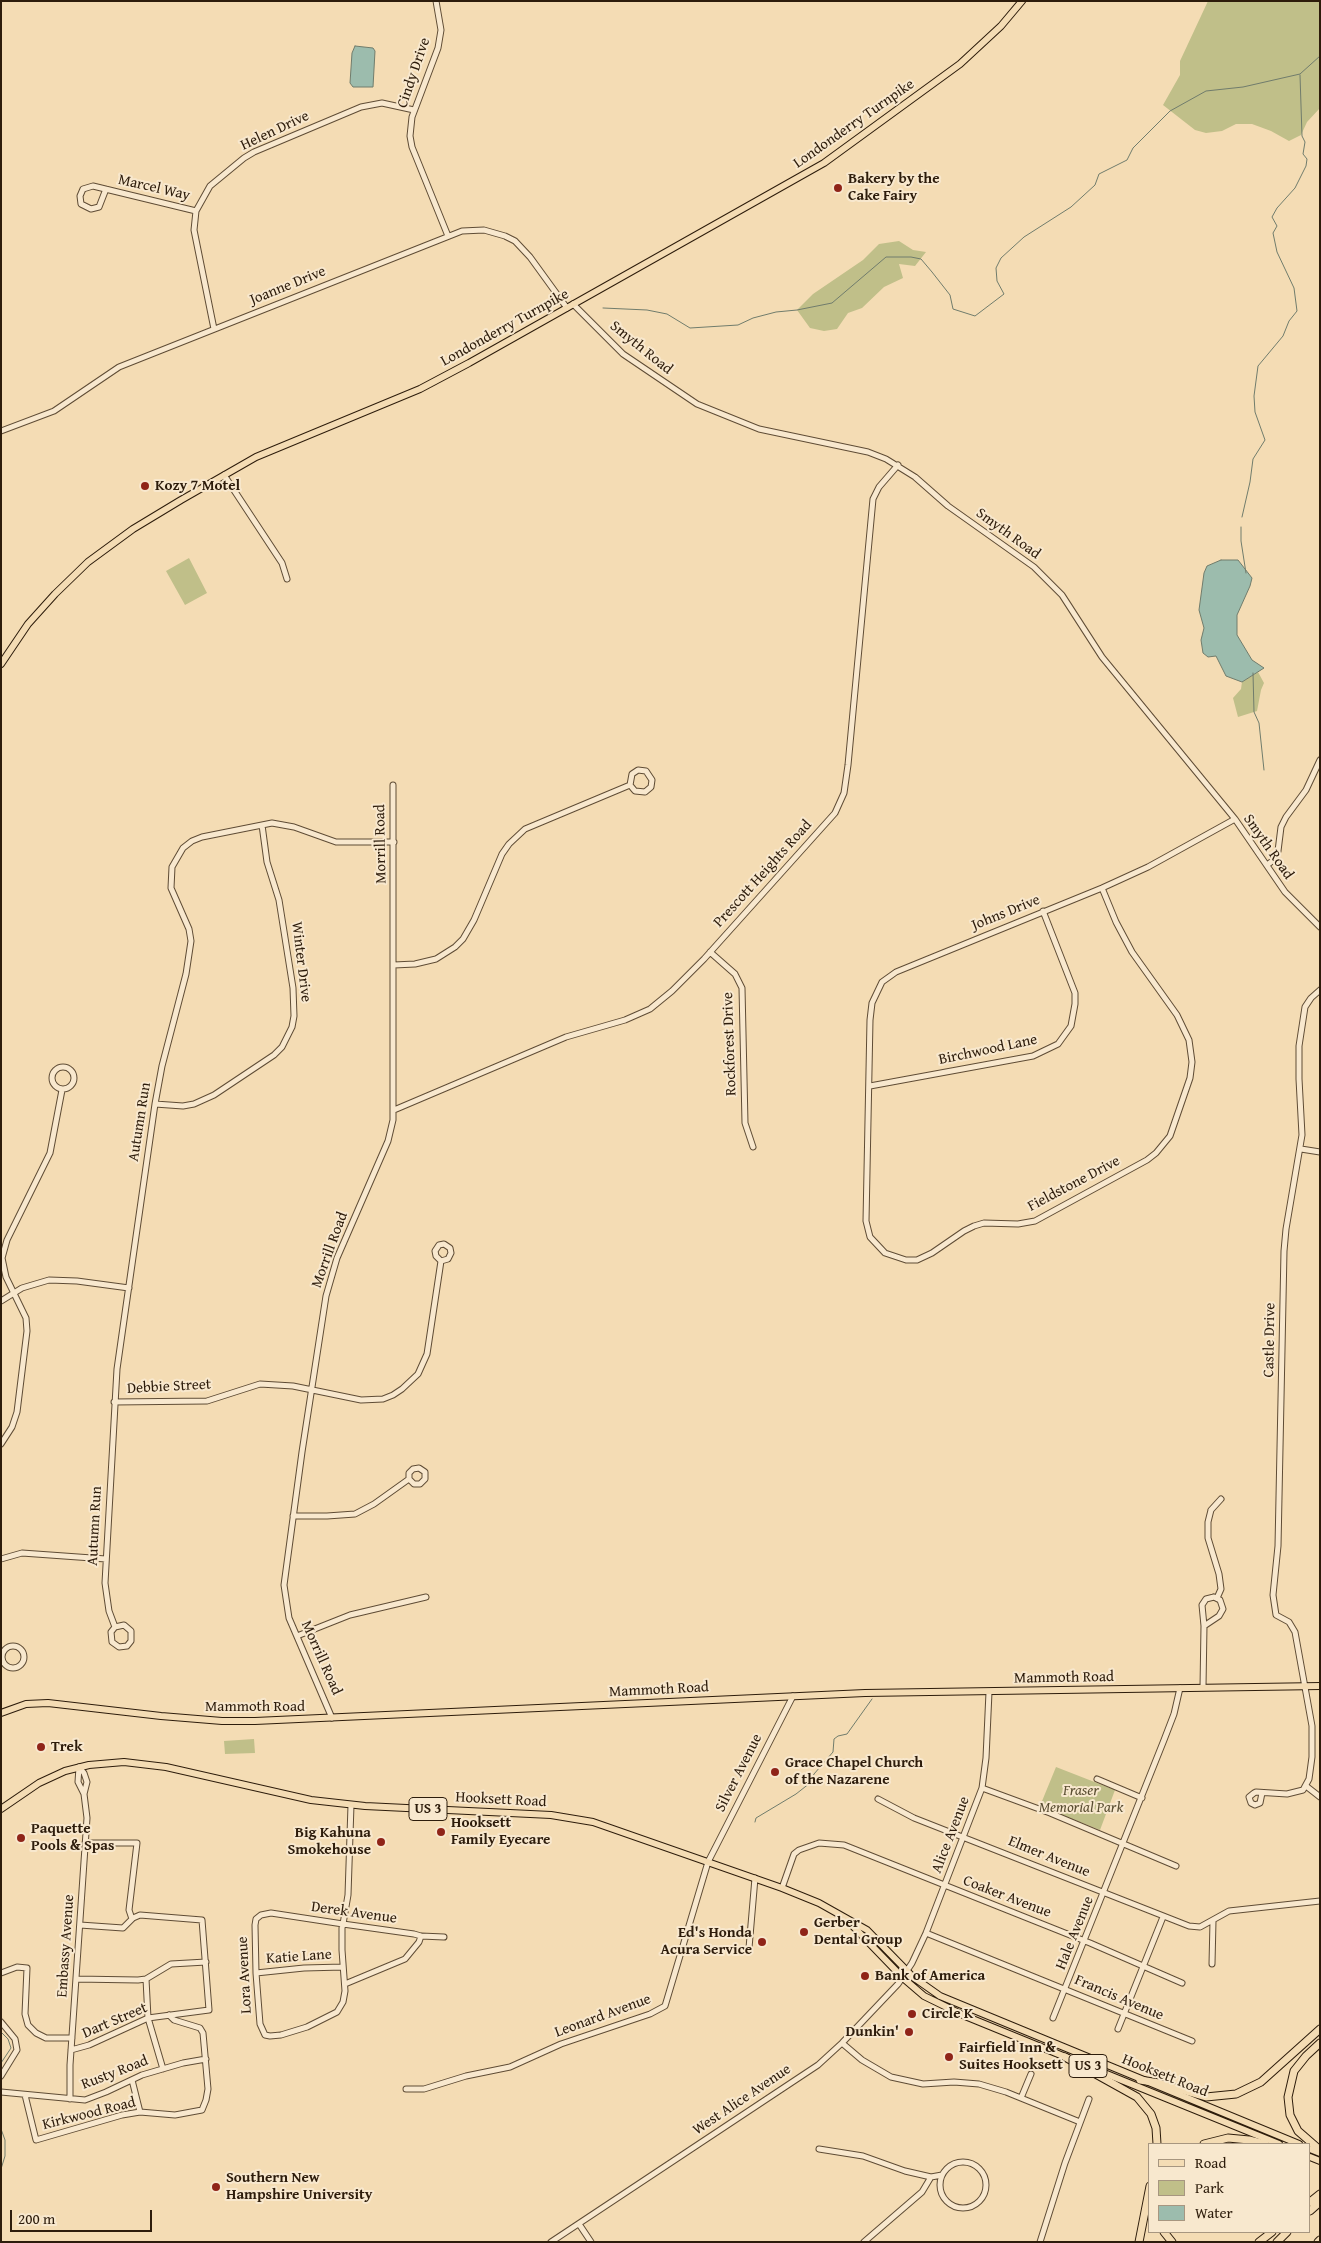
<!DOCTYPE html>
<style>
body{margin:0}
#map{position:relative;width:1321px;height:2243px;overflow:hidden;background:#f4dcb4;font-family:"Gentium Book Plus",serif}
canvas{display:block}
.frame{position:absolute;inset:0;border:2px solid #2d1c0b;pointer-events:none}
.legend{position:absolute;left:1148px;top:2143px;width:162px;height:90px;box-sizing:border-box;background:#f8e8ce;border:1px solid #a79680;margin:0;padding:6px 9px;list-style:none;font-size:15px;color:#2d1c0b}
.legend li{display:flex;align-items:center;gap:10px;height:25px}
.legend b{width:25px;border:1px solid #a79680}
.scale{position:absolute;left:10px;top:2210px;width:142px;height:22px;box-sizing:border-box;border:2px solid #2d1c0b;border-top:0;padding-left:6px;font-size:15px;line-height:18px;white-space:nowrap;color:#2d1c0b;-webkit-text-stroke:4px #f8e8ce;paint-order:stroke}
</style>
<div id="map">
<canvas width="1321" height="2243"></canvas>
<div class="frame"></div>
<ul class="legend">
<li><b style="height:6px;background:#f4dcb4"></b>Road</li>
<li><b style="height:14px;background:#c0bf89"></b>Park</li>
<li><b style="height:14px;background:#9cbcad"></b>Water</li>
</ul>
<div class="scale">200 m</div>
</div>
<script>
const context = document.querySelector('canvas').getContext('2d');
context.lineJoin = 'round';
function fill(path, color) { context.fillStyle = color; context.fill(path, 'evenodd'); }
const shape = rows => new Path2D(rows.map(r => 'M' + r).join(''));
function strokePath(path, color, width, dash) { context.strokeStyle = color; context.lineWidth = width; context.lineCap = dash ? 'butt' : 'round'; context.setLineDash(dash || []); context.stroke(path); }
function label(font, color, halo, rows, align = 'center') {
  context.font = font + ' "Gentium Book Plus",serif'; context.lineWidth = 4; context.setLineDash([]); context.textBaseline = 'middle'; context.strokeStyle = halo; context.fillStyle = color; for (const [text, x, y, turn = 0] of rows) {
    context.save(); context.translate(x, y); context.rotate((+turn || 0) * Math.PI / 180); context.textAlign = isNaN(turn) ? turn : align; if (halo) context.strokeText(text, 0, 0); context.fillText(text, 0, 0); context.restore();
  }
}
fill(shape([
 [1208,1,1320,1,1320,108,1307,122,1301,135,1289,141,1271,131,1252,124,1236,124,1222,131,1206,133,1195,130,1163,105,1180,75,1180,61],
 [899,241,913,250,926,252,915,266,899,264,903,278,884,287,862,308,848,313,837,329,824,331,810,328,797,310,813,294,863,260,879,244],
 [189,558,207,593,185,605,166,571],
 [1258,672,1264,683,1261,690,1257,711,1238,717,1233,698,1241,689,1242,682],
 [254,1739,255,1753,225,1754,224,1741],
 [1056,1767,1115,1790,1100,1830,1040,1806]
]), '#c0bf89');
const water = shape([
 [355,46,373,48,375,51,373,87,353,87,350,83,352,53,355,46],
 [1221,560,1238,560,1252,578,1250,586,1237,615,1237,635,1252,660,1264,668,1242,682,1226,676,1216,656,1208,657,1203,653,1201,640,1204,628,1199,610,1204,573,1207,566,1221,560]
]);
fill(water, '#9cbcad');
strokePath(water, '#707c6c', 1);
strokePath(shape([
 [603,308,647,310,667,314,690,328,738,325,753,318,776,312,797,310,832,303,886,257,911,257,921,259,932,272,950,295,953,309,975,316,1004,294,997,281,996,268,1001,258,1024,237,1071,207,1095,185,1099,174,1127,160,1133,148,1170,111,1206,91,1243,87,1300,74,1320,56],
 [1242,517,1250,482,1253,459,1265,440,1255,412,1254,396,1258,366,1283,336,1289,321,1297,311,1294,288,1277,252,1273,233,1277,226,1272,217,1277,208,1295,188,1306,166,1307,159,1303,154,1305,142,1302,136,1300,75],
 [1241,527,1241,541,1246,573],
 [1253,673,1254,712,1259,723,1264,770],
 [755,1822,756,1818,796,1794,810,1783,814,1774,833,1752,834,1739,838,1736,847,1734,872,1699],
 [1,2032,8,2039,11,2048,1,2063],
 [1,2129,5,2140,5,2156,1,2169],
 [1,2187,1,2188]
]), '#707c6c', 1);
const minor = shape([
 [436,1,441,30,438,48,412,117,410,136,412,147,448,236],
 [106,189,99,207,91,209,81,204,80,196,83,189,93,186,196,211],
 [573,304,623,354,697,404,759,429,868,452,886,459,915,477,948,506,1034,567,1062,595,1102,657,1235,819,1285,892,1320,927],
 [214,329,194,230,196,211,210,186,244,158,254,152,361,107,382,103,414,110],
 [1,431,54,411,119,367,462,231,484,230,505,236,515,241,530,257,567,308],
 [224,475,282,563,287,579],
 [1267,865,1275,859,1278,851,1281,827,1286,817,1306,790,1320,760],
 [1102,888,1116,922,1132,952,1177,1015,1189,1040,1192,1062,1190,1078,1170,1136,1156,1153,1147,1160,1035,1221,1018,1224,984,1223,974,1226,964,1231,932,1253,917,1260,906,1260,885,1253,870,1237,866,1221,870,1020,872,1003,882,982,896,972,1102,888,1148,867,1235,819],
 [710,952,735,974,742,988,745,1123,753,1147],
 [394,965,415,964,436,959,455,947,463,939,474,920,502,854,509,844,525,829,630,785,635,791,645,792,651,787,652,780,646,771,638,770,632,774,630,785],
 '52 1078a11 11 0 1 1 22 0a11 11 0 1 1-22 0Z',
 [870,1086,1033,1056,1058,1044,1071,1026,1075,1004,1075,993,1043,911],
 [155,1104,183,1106,194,1104,214,1095,274,1055,282,1047,292,1027,294,1016,293,988,279,900,267,862,262,825],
 [394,1110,566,1037,625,1020,650,1009,672,991,704,959,835,813,844,793,848,765,873,499,879,487,898,465],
 [1301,1149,1320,1152],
 [1,1301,22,1288,49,1280,77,1281,129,1288],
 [114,1402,207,1401,260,1384,293,1386,361,1400,383,1399,393,1395,402,1389,418,1374,427,1354,441,1261,448,1259,451,1253,450,1248,444,1244,439,1245,435,1251,436,1256,441,1261],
 [1,1444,12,1427,17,1412,27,1331,26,1318,6,1277,2,1258,7,1240,50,1153,62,1090],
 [1211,1510,1221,1499,1211,1510,1208,1522,1208,1538,1219,1574,1221,1589,1217,1598],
 [293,1516,327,1516,355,1514,374,1504,409,1479,409,1473,413,1469,419,1468,425,1472,425,1479,420,1484,414,1484,409,1479],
 [1,1559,22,1553,106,1559],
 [1214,1597,1220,1600,1223,1609,1219,1616,1204,1626,1202,1605,1206,1599,1214,1597],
 [115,1627,111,1632,112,1642,119,1647,127,1646,131,1641,131,1631,124,1625,115,1627,109,1611,105,1583,117,1369,155,1104,162,1066,186,974,191,941,189,929,171,888,172,867,183,848,192,841,202,837,272,823,294,827,336,842,394,842],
 [297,1636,350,1615,426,1597],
 '2 1657a11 11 0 1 1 22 0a11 11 0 1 1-22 0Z',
 [1203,1687,1204,1626],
 [332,1718,289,1618,284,1585,302,1452,326,1296,337,1258,388,1141,393,1120,393,785],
 [79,1767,84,1773,87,1782,84,1794],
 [1097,1779,1142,1798],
 [1306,1786,1320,1797],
 [982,1788,1050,1813,1176,1866],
 [1262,1793,1260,1803,1255,1805,1251,1803,1249,1797,1254,1793,1256,1792,1287,1794,1303,1790,1309,1779,1312,1757,1312,1726,1295,1632,1289,1622,1276,1615,1273,1595,1278,1546,1284,1251,1286,1229,1302,1135,1299,1079,1299,1046,1305,1007,1311,998,1320,990],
 [878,1799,914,1818,1189,1926,1200,1927,1229,1911,1320,1901],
 [351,1805,348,1895,343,1924,342,1928,342,1950,345,1991,343,2002,337,2012,307,2027,281,2035,270,2036,265,2035,260,2024,256,1973,255,1925,256,1919,261,1915,271,1913,343,1924,414,1934,421,1936,444,1937],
 [85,1843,137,1843,129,1910,132,1919],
 [782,1888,794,1854,799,1850,819,1843,844,1845,1090,1943,1182,1983],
 [926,1933,1192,2041],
 [749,1948,755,1878],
 [1212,1964,1213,1921],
 [1,1973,17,1967,27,1968,25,2014,28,2025,36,2033,46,2038,72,2038],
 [256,1973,304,1968,343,1967],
 [76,1979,138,1980,146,1979,171,1964,206,1962],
 [146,1979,148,2018,163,2069],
 [345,1984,405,1959,419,1942,421,1936],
 [1053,2018,1164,1740,1174,1714,1180,1688],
 [1,2022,15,2039,17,2050,1,2076],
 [1118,2029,1163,1917],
 [842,2043,862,2060,891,2077,923,2084,954,2082,979,2084,1006,2092,1080,2122],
 [71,2050,89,2045,148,2018,209,2010,202,1920,140,1915,133,1918,123,1928,80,1925],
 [132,2080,140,2112],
 [406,2089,424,2089,466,2076,510,2067,561,2044,650,2014,665,2006,708,1862,793,1696],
 [1,2092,85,2100,106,2092,142,2075,183,2063,206,2059],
 [25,2095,36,2140,122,2115,140,2112,175,2115,202,2110,206,2100,208,2089,203,2033,200,2028,174,2020,169,2015],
 [1021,2098,1031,2074],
 [70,2099,70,2065,87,1818,84,1794,78,1782,79,1767],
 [819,2149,863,2156,905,2171,931,2177],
 '940 2185a23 23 0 1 1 46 0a23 23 0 1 1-46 0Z',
 [579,2224,591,2242],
 [551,2242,818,2065,842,2043,898,1984,912,1963,926,1933,982,1788,986,1758,989,1692],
 [864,2242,922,2192,931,2177,942,2175],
 [1040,2242,1065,2163,1089,2099]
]);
const major = shape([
 [1,664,28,624,55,594,88,562,133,529,181,500,256,457,420,389,469,363,824,163,960,64,1001,26,1022,1],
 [1,1713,26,1704,48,1703,161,1716,222,1721,255,1721,865,1693,1320,1686],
 [1,1809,39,1783,65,1771,89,1765,124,1762,166,1767,311,1800,365,1806,551,1815,593,1822,782,1888,819,1903,867,1930,913,1977,940,1996,1299,2144],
 [847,1920,903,1978,924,1996,965,2016,1068,2058],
 [1082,2064,1279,2144],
 [1310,2149,1320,2153],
 [1310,2157,1320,2161]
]);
const highway = shape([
 [1320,2043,1306,2056,1294,2071,1288,2097,1290,2115,1298,2131,1320,2150],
 [1065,2057,1137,2097,1151,2114,1156,2128,1157,2144],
 [1140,2080,1159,2083,1206,2097,1236,2094,1261,2082,1320,2029],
 [1204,2144,1228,2138,1249,2140,1265,2144],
 [1310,2202,1320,2194],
 [1310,2211,1320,2202],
 [1164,2232,1172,2242],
 [1139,2242,1150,2186],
 [1259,2242,1272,2232],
 [1277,2242,1287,2232],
 [1318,2242,1320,2240]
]);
strokePath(minor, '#5f4c35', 7);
strokePath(major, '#2d1c0b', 8);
strokePath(highway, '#2d1c0b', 9);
strokePath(minor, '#f8e8ce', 5);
strokePath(major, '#f4dcb4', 6);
strokePath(highway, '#f4dcb4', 7);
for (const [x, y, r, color] of [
 [838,188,5,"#8f2418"],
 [145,486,5,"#8f2418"],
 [41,1747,5,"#8f2418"],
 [775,1772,5,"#8f2418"],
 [441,1832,5,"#8f2418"],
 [21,1838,5,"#8f2418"],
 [381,1842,5,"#8f2418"],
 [804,1932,5,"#8f2418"],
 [762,1942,5,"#8f2418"],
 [865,1976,5,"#8f2418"],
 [912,2014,5,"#8f2418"],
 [909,2032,5,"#8f2418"],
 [949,2057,5,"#8f2418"],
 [216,2187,5,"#8f2418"]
]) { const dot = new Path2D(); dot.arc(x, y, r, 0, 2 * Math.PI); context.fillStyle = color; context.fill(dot); strokePath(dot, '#f8e8ce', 2); }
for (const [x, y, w] of [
 [428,1809,38],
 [1088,2066,38]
]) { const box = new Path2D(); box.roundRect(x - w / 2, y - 11.5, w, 23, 4); context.fillStyle = '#f8e8ce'; context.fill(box); strokePath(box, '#2d1c0b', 1); }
label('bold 14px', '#2d1c0b', null, [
 ["US 3",428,1809],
 ["US 3",1088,2066]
]);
label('15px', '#2d1c0b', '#f8e8ce', [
 ["Cindy Drive",414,73,-71],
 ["Londonderry Turnpike",854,124,-35],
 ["Helen Drive",275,131,-25],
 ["Marcel Way",154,188,13],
 ["Joanne Drive",288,286,-22],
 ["Londonderry Turnpike",505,328,-29],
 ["Smyth Road",641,348,39],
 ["Smyth Road",1008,534,36],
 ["Morrill Road",381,844,-91],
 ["Smyth Road",1268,847,55],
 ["Prescott Heights Road",763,874,-48],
 ["Johns Drive",1006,913,-22],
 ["Winter Drive",301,962,83],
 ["Rockforest Drive",730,1044,-92],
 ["Birchwood Lane",988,1050,-12],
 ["Autumn Run",140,1122,-81],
 ["Fieldstone Drive",1074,1184,-28],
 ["Morrill Road",330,1250,-70],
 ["Castle Drive",1270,1340,-89],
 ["Debbie Street",169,1387,-3],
 ["Autumn Run",95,1526,-87],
 ["Morrill Road",321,1658,66],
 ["Mammoth Road",1064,1678,-1],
 ["Mammoth Road",659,1690,-3],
 ["Mammoth Road",255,1707],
 ["Silver Avenue",739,1773,-63],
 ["Hooksett Road",501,1800,3],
 ["Alice Avenue",951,1835,-69],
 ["Elmer Avenue",1049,1857,22],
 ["Coaker Avenue",1007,1897,21],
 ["Derek Avenue",354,1913,8],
 ["Hale Avenue",1075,1933,-68],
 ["Embassy Avenue",66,1946,-86],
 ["Katie Lane",299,1957,-4],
 ["Lora Avenue",245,1975,-93],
 ["Francis Avenue",1119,1998,23],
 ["Leonard Avenue",603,2016,-20],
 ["Dart Street",115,2021,-23],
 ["Rusty Road",115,2073,-21],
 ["Hooksett Road",1165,2076,22],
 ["West Alice Avenue",742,2100,-34],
 ["Kirkwood Road",89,2114,-14]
]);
label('bold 15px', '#2d1c0b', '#f8e8ce', [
 ["Bakery by the",848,179],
 ["Cake Fairy",848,196],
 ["Kozy 7 Motel",155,486],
 ["Trek",51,1747],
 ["Grace Chapel Church",785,1763],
 ["of the Nazarene",785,1780],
 ["Hooksett",451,1823],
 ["Family Eyecare",451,1840],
 ["Paquette",31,1829],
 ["Pools & Spas",31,1846],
 ["Big Kahuna",371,1833,"right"],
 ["Smokehouse",371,1850,"right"],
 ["Gerber",814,1923],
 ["Dental Group",814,1940],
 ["Ed's Honda",752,1933,"right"],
 ["Acura Service",752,1950,"right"],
 ["Bank of America",875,1976],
 ["Circle K",922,2014],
 ["Dunkin'",899,2032,"right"],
 ["Fairfield Inn &",959,2048],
 ["Suites Hooksett",959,2065],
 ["Southern New",226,2178],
 ["Hampshire University",226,2195]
], 'left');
label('italic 15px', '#594d31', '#f8e8ce', [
 ["Fraser",1081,1791],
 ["Memorial Park",1081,1808]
]);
</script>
